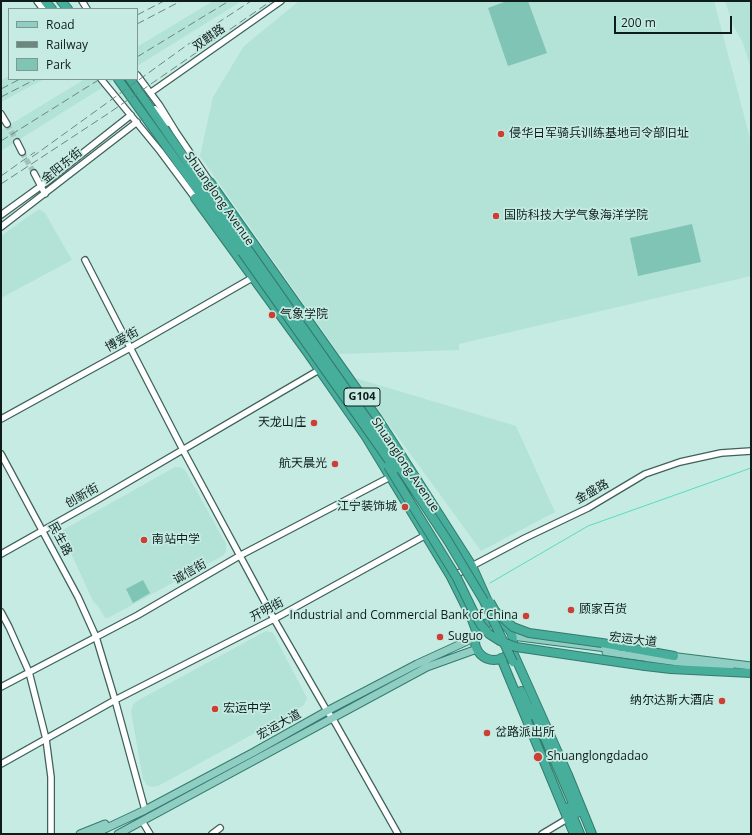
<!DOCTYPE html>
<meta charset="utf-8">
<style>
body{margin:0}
#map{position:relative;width:752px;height:835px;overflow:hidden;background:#c6ebe2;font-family:"Open Sans",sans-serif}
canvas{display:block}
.frame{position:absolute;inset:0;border:2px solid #0f1d1a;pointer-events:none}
.legend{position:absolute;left:8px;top:8px;width:130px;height:72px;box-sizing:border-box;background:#c6ebe2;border:1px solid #7d9992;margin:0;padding:5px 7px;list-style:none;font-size:12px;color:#0f1d1a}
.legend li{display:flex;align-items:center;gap:8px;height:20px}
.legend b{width:20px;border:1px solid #7d9992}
.scale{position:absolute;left:614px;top:16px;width:118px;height:18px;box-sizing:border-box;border:2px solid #0f1d1a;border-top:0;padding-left:5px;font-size:12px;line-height:14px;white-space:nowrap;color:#0f1d1a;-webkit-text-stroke:3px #c6ebe2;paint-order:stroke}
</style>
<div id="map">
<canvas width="752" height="835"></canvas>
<div class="frame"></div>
<ul class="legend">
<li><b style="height:5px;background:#90cec3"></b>Road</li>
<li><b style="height:5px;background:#6c8680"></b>Railway</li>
<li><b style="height:11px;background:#7fc4b5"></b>Park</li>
</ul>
<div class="scale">200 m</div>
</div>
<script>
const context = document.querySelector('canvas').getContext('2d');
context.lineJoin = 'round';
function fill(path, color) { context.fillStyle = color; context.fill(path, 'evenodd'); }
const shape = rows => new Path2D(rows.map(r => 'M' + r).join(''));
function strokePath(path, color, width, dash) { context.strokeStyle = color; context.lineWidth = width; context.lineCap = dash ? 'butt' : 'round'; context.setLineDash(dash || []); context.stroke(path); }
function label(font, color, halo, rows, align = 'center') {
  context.font = font + ' "Open Sans","Noto Sans SC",sans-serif'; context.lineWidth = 3.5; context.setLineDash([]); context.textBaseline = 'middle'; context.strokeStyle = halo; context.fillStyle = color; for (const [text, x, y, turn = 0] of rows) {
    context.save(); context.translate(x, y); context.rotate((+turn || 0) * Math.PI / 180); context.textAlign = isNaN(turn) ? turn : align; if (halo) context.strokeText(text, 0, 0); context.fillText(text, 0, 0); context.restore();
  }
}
fill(shape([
 [213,1,242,1,137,66,137,47],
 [299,1,714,1,751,142,751,276,459,344,459,350,339,354,200,156,213,97,244,46],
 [725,1,751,1,751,68,742,41,734,27],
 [9,76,9,79,44,79,1,102,1,80],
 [85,79,116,79,1,151,1,130],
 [39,209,45,213,72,260,1,298,1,236],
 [355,378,516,426,555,512,481,551],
 [175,467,180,467,185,470,226,544,226,551,224,555,108,618,105,618,98,606,93,601,63,536,63,530],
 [266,631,273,633,307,698,304,705,299,708,299,709,158,786,152,787,147,785,143,779,131,712,133,705,135,702]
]), '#b3e2d7');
fill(shape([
 [507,1,528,1,547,53,508,66,488,8],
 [692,224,701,262,638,276,630,238],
 [143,580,150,593,133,603,126,589]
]), '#7fc4b5');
strokePath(shape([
 [490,583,588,526,751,468]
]), '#59dbc3', 1);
strokePath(shape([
 [7,124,17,142],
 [22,152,34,173]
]), '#a1c2ba', 5.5, [5.5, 3]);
const minor = shape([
 [37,1,43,9],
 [82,1,87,9],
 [137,75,160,106,176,132,210,182],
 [101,79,160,151,195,198],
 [150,93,281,1],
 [155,109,168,123],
 [1,114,7,124],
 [17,142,22,152],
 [34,173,45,194],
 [1,215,41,186,131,115],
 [1,227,137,122],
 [85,260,183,450,274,619,327,711,333,719,398,834],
 [1,419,130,348,252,278],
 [1,454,78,597,96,637,115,700,145,810],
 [1,554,97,500,319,370],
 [453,576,525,538,588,508,645,474,680,462,721,453,751,451],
 [1,612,9,627,29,672,46,739,51,777,51,834],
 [1,687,138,615,241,555,390,477],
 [1,764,115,700,274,619,426,535],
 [142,821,150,834],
 [212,834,220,828],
 [542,834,567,819]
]);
const major = shape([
 [512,636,614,649],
 [606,652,730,669],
 [670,656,751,666],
 [80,834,105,824],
 [94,834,145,810,254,752,327,711,417,664,476,637],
 [118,834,427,667,477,649]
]);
const highway = shape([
 [45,1,52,9],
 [61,1,68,9],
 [118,79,242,252],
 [130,79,247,248],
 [210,182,378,419,472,566,489,604],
 [195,198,307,352,366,437,451,577,471,617,477,633],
 '475 641a19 19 0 1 1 38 0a19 19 0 1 1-38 0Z',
 [602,643,674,656],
 [511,648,568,775,592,834],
 [501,658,574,834],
 [645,666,671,669,751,673],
 [521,691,532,715],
 [532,708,577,813],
 [569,807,580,834]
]);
strokePath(minor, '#3f6159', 8);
strokePath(major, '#337b6e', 9);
strokePath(highway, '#337b6e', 10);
strokePath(minor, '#fff', 5.5);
strokePath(major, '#90cec3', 7);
strokePath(highway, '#46ae9b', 8);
strokePath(shape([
 [137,15,164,1],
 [137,24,181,1],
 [137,57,229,1],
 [1,89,20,79],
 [1,97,36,79],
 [1,141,100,79],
 [32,157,219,22,251,1],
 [1,176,35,152],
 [1,184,109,113,271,1]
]), '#6c8680', 1, [8, 4]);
const highwayBridge = shape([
 [247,248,375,430,448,541,484,601,513,662],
 [242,252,395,469],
 [388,466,457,578,474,613,481,625,489,634,500,641,516,647,645,666],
 [490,602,495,611,513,627,529,633,602,643]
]);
strokePath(highwayBridge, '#337b6e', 10, []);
strokePath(highwayBridge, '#46ae9b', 8);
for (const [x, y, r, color] of [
 [501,134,4,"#cd3f34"],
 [496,216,4,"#cd3f34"],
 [272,315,4,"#cd3f34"],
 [314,423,4,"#cd3f34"],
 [335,464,4,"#cd3f34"],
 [405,507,4,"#cd3f34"],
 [144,540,4,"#cd3f34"],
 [571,610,4,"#cd3f34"],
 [526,616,4,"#cd3f34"],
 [440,637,4,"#cd3f34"],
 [722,701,4,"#cd3f34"],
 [215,709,4,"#cd3f34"],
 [487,733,4,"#cd3f34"],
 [538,757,5,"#cd3f34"]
]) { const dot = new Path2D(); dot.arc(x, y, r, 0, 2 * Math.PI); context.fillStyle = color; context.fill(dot); strokePath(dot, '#c6ebe2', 1.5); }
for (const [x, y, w] of [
 [362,397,36]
]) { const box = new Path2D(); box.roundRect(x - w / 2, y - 9, w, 18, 3); context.fillStyle = '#c6ebe2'; context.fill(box); strokePath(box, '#0f1d1a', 1); }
label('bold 11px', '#0f1d1a', null, [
 ["G104",362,397]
]);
label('12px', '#0f1d1a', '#c6ebe2', [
 ["双麒路",209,38,-35],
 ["金阳东街",62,166,-39],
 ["Shuanglong Avenue",219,199,55],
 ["博爱街",122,340,-29],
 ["Shuanglong Avenue",405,465,56],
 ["金盛路",592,492,-29],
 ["创新街",82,496,-29],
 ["民生路",60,539,62],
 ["诚信街",190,572,-30],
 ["开明街",267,610,-28],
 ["宏运大道",633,640,7],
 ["宏运大道",279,725,-29]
]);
label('12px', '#0f1d1a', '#c6ebe2', [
 ["侵华日军骑兵训练基地司令部旧址",509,134],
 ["国防科技大学气象海洋学院",504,216],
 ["气象学院",280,315],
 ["天龙山庄",306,423,"right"],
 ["航天晨光",327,464,"right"],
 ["江宁装饰城",397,507,"right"],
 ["南站中学",152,540],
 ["顾家百货",579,610],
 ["Industrial and Commercial Bank of China",518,616,"right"],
 ["Suguo",448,637],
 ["纳尔达斯大酒店",714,701,"right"],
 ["宏运中学",223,709],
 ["岔路派出所",495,733],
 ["Shuanglongdadao",547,757]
], 'left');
</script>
